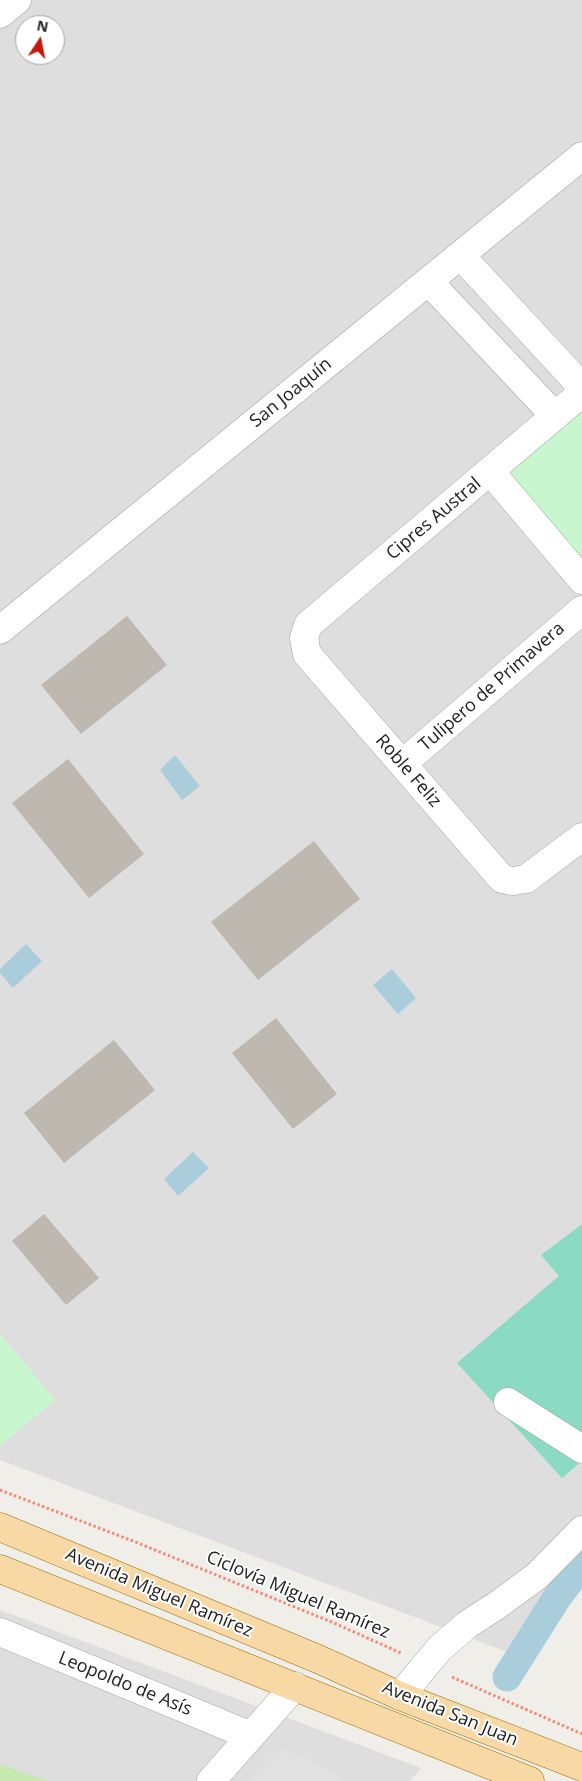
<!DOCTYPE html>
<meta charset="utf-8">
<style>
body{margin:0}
#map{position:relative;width:582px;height:1781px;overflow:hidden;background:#f0eee8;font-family:"Open Sans",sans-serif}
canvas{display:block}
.north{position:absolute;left:15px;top:15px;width:50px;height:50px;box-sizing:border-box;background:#fff;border:1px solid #a6a6a6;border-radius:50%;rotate:11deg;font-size:14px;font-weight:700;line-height:20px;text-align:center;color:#212121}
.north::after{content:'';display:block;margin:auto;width:18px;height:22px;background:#c7160a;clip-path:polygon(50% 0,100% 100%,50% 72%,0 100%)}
</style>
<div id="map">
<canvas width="582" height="1781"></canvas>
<div class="north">N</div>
</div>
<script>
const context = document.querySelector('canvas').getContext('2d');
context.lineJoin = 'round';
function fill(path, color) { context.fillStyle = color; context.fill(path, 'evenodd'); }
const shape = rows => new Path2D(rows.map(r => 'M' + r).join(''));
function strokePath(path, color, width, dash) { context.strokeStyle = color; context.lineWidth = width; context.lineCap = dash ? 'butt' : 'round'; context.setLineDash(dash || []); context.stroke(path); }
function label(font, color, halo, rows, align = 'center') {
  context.font = font + ' "Open Sans",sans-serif'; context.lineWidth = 4; context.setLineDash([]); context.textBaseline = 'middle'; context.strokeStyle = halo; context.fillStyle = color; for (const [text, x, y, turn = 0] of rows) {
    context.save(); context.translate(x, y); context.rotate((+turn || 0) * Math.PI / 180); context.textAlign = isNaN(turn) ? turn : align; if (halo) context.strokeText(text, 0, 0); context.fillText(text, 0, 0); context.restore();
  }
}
fill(shape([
 [0,0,582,0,582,1575,515,1655,0,1460],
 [25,25,55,25,55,55,25,55],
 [0,1610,421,1768,410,1781,0,1781]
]), '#dfdede');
fill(shape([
 [0,1764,49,1781,0,1781]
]), '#c8e8b1');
fill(shape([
 [582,411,582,567,505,474],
 [0,1333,55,1400,0,1446]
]), '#c8f7cf');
fill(shape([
 [582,1224,582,1461,562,1478,457,1363,559,1276,541,1255]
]), '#8adbc1');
fill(shape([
 [280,1748,344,1776,340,1781,251,1781]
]), '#e1e1e1');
fill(shape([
 [175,755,200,786,182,800,160,770],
 [26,944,42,961,13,988,0,973,0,969],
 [392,969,416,998,398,1014,373,985],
 [193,1152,209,1168,178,1196,164,1179]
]), '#aacddc');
strokePath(shape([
 [507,1677,558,1596,582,1565]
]), '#aacddc', 29);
fill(shape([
 [127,616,167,665,81,734,41,685],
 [68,759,144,854,89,898,12,803],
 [314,841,360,899,258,980,211,922],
 [276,1018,337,1094,293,1129,232,1053],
 [114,1040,155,1090,64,1163,24,1113],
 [44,1214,99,1278,66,1305,12,1241]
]), '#beb8b1');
const minor = shape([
 [0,14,17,0],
 [461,256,582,387],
 [429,282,555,416],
 [582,393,308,625,304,638,307,654,502,879,513,881,526,879,582,837],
 [490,471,582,580],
 [0,630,582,156],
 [402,764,582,610],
 [508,1402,582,1449],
 [0,1632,251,1736],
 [400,1696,440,1648,468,1624,496,1606,537,1576,582,1530],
 [211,1781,295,1686]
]);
const major = shape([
 [0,1527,318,1659,400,1696,582,1767],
 [0,1569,530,1781]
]);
strokePath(minor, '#a5a5a5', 29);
strokePath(major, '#966f07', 29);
strokePath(shape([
 [0,1490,133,1541,334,1623,401,1653],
 [452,1677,582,1734]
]), '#f38a76', 3, [2.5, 2.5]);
strokePath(minor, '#fff', 28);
strokePath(major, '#f8d9a5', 28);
label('18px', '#212121', '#fff', [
 ["San Joaquín",291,393,-39],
 ["Cipres Austral",434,519,-40],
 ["Tulipero de Primavera",492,687,-41],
 ["Roble Feliz",408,771,49],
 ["Avenida Miguel Ramírez",159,1593,23],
 ["Ciclovía Miguel Ramírez",298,1595,23],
 ["Leopoldo de Asís",125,1684,22],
 ["Avenida San Juan",450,1714,22]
]);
</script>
